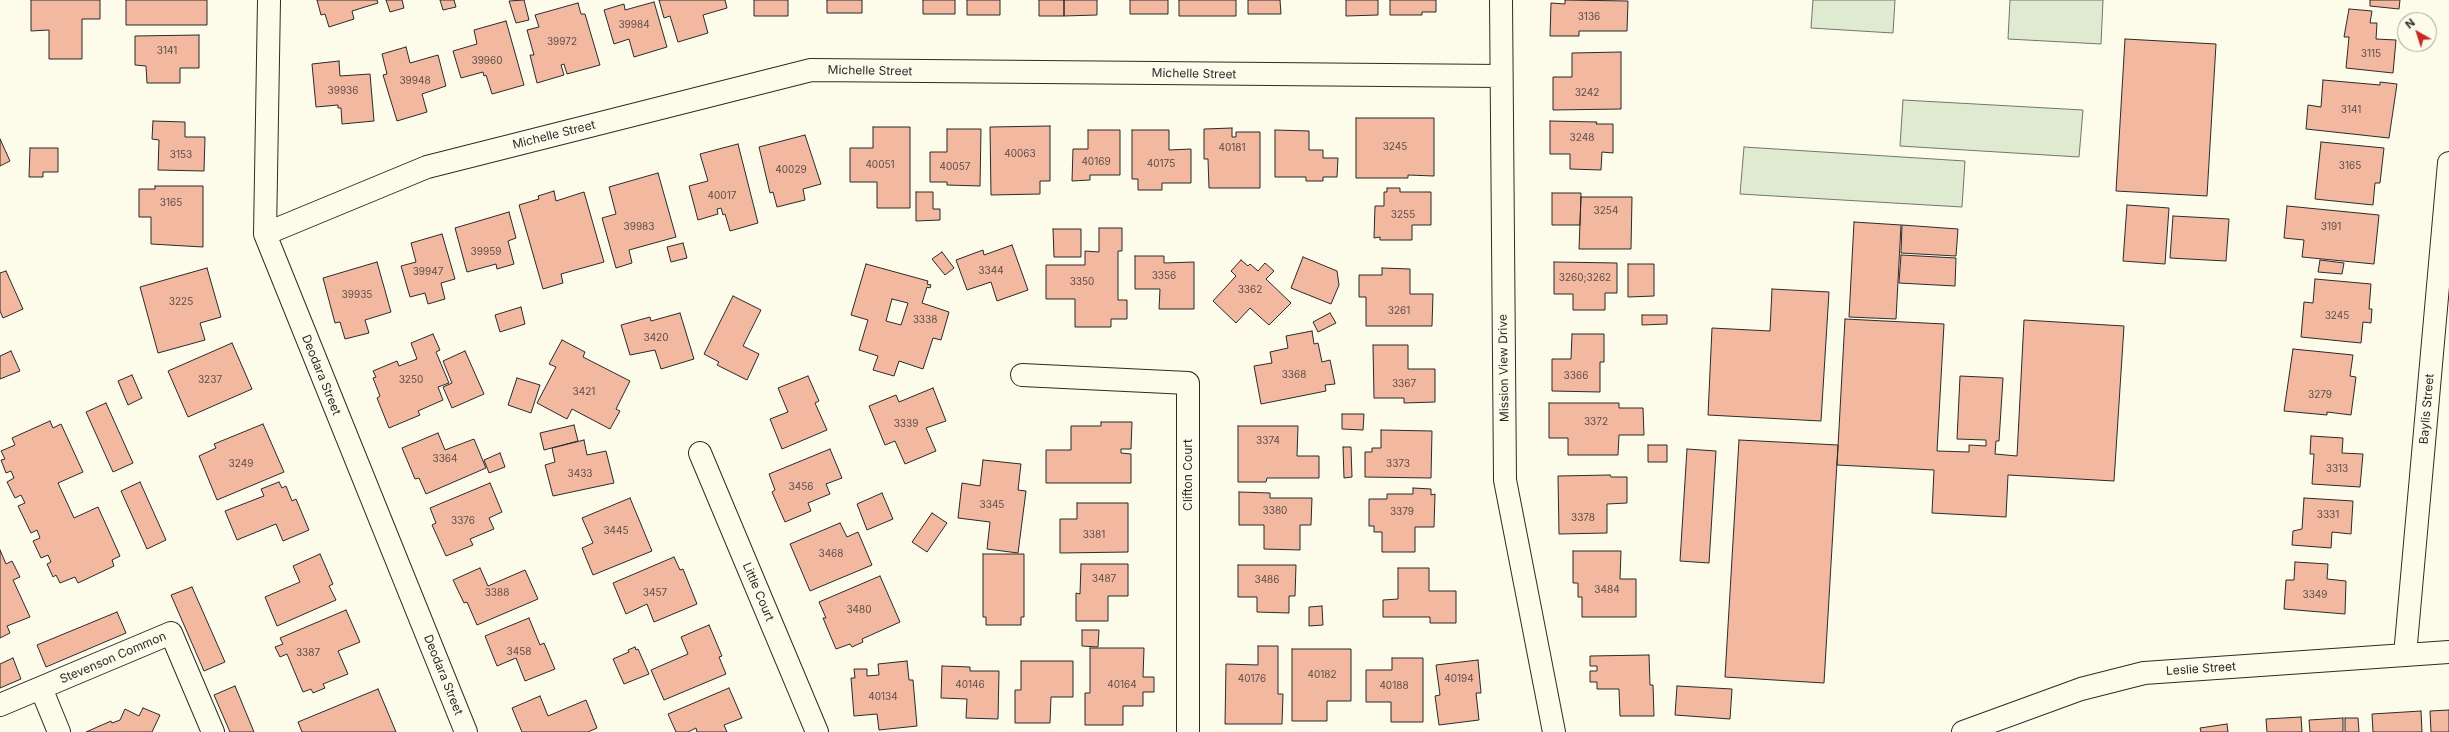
<!DOCTYPE html>
<style>
body{margin:0}
#map{position:relative;width:2449px;height:732px;overflow:hidden;background:#fdfbea;font-family:Inter,sans-serif}
canvas{display:block}
.north{position:absolute;left:2397px;top:12px;width:40px;height:40px;box-sizing:border-box;background:#fdfbea;border:1px solid #a9a89e;border-radius:50%;rotate:321deg;font-size:11px;font-weight:700;line-height:16px;text-align:center;color:#2b2b2b}
.north::after{content:'';display:block;margin:auto;width:14px;height:18px;background:#c62828;clip-path:polygon(50% 0,100% 100%,50% 72%,0 100%)}
</style>
<div id="map">
<canvas width="2449" height="732"></canvas>
<div class="north">N</div>
</div>
<script>
const context = document.querySelector('canvas').getContext('2d');
context.lineJoin = 'round';
function fill(path, color) { context.fillStyle = color; context.fill(path, 'evenodd'); }
const shape = rows => new Path2D(rows.map(r => 'M' + r).join(''));
function strokePath(path, color, width, dash) { context.strokeStyle = color; context.lineWidth = width; context.lineCap = dash ? 'butt' : 'round'; context.setLineDash(dash || []); context.stroke(path); }
function label(font, color, halo, rows, align = 'center') {
  context.font = font + ' Inter,sans-serif'; context.lineWidth = 3; context.setLineDash([]); context.textBaseline = 'middle'; context.strokeStyle = halo; context.fillStyle = color; for (const [text, x, y, turn = 0] of rows) {
    context.save(); context.translate(x, y); context.rotate((+turn || 0) * Math.PI / 180); context.textAlign = isNaN(turn) ? turn : align; if (halo) context.strokeText(text, 0, 0); context.fillText(text, 0, 0); context.restore();
  }
}
const green = shape([
 [1813,0,1895,0,1893,33,1811,28,1813,0],
 [2010,0,2103,0,2101,44,2008,39,2010,0],
 [1903,100,2083,110,2079,157,1900,146,1903,100],
 [1744,147,1965,161,1962,207,1740,194,1744,147]
]);
fill(green, '#deebd1');
strokePath(green, '#74746e', 1);
const building = shape([
 [31,0,100,0,100,19,82,19,82,59,49,59,49,30,31,31,31,0],
 [126,0,207,0,207,25,126,25,126,0],
 [317,0,377,0,378,3,352,11,354,19,329,27,325,14,321,15,317,0],
 [386,0,402,0,404,8,390,12,386,0],
 [440,0,454,0,456,7,443,10,440,0],
 [524,0,529,20,516,23,509,1,524,0],
 [659,0,725,0,727,8,703,15,708,33,678,42,670,16,664,18,659,0],
 [754,0,788,0,788,16,754,16,754,0],
 [827,0,862,0,862,13,827,13,827,0],
 [923,0,955,0,955,14,923,14,923,0],
 [967,0,1000,0,1000,15,967,15,967,0],
 [1039,0,1064,0,1064,16,1039,16,1039,0],
 [1064,0,1097,0,1097,15,1064,16,1064,0],
 [1130,0,1168,0,1168,14,1130,14,1130,0],
 [1179,0,1236,0,1236,16,1179,16,1179,0],
 [1248,0,1280,0,1281,14,1248,14,1248,0],
 [1346,0,1378,0,1378,15,1346,16,1346,0],
 [1390,0,1436,0,1436,12,1422,12,1422,15,1390,15,1390,0],
 [1565,0,1628,1,1627,31,1579,31,1579,36,1550,36,1551,3,1565,4,1565,0],
 [2370,0,2400,0,2399,9,2370,6,2370,0],
 [654,2,667,47,634,57,629,39,614,44,604,10,624,4,625,10,654,2],
 [578,3,581,14,585,14,600,65,567,74,564,64,561,65,564,75,537,83,530,55,534,55,527,30,539,27,535,15,578,3],
 [2349,9,2372,11,2370,23,2377,23,2376,39,2396,40,2393,73,2346,68,2349,37,2344,37,2349,9],
 [506,21,524,85,492,94,486,75,484,76,483,72,461,78,453,51,477,44,474,30,506,21],
 [199,35,199,68,180,68,180,83,147,83,146,66,135,65,135,36,199,35],
 [2125,39,2216,44,2207,196,2116,191,2125,39],
 [406,47,410,63,438,55,446,86,422,94,427,112,397,121,383,75,387,74,382,54,406,47],
 [1621,52,1621,109,1553,110,1553,77,1572,77,1572,53,1621,52],
 [339,61,340,76,370,74,374,121,342,124,341,108,338,108,338,105,316,107,312,64,339,61],
 [2323,80,2380,85,2380,82,2397,84,2389,138,2306,129,2308,105,2321,107,2323,80],
 [1356,118,1434,118,1434,176,1408,175,1408,178,1356,178,1356,118],
 [153,121,185,122,185,137,205,137,204,171,158,170,159,140,152,139,153,121],
 [1550,121,1597,122,1596,124,1613,124,1613,153,1602,152,1601,170,1570,169,1570,154,1550,154,1550,121],
 [1050,126,1050,181,1040,181,1040,194,991,195,990,127,1050,126],
 [873,127,910,127,910,208,877,208,877,182,850,182,850,148,873,148,873,127],
 [1232,128,1232,137,1236,137,1236,132,1260,132,1260,188,1209,188,1208,159,1204,159,1204,129,1232,128],
 [947,129,981,129,980,186,947,185,947,182,930,182,930,152,947,152,947,129],
 [1088,130,1120,130,1120,175,1090,175,1090,180,1072,181,1073,149,1088,149,1088,130],
 [1132,130,1169,130,1169,150,1191,149,1191,183,1162,183,1162,190,1138,190,1138,179,1132,179,1132,130],
 [1275,130,1309,131,1309,150,1323,150,1323,158,1338,158,1337,177,1323,177,1323,181,1306,181,1306,177,1275,177,1275,130],
 [805,135,821,184,803,189,805,200,777,207,773,192,770,193,759,147,805,135],
 [0,139,10,161,0,166,0,139],
 [2321,142,2384,148,2380,183,2375,183,2373,205,2315,199,2321,142],
 [738,144,758,223,730,231,725,214,723,215,721,208,717,209,718,214,698,220,689,186,708,181,700,154,738,144],
 [30,148,58,148,58,172,43,172,43,177,29,177,30,148],
 [658,173,676,237,629,250,632,263,616,268,602,218,616,214,609,187,658,173],
 [155,186,203,186,203,247,151,244,151,217,139,217,139,189,155,189,155,186],
 [1387,188,1400,188,1400,192,1431,192,1431,225,1412,225,1412,240,1380,240,1380,237,1374,238,1375,206,1384,206,1384,192,1387,192,1387,188],
 [554,191,556,201,584,192,604,262,561,274,563,283,543,289,519,205,539,199,538,196,554,191],
 [916,192,933,192,933,209,940,209,940,220,916,221,916,192],
 [1552,193,1581,193,1580,225,1552,225,1552,193],
 [1581,197,1632,197,1631,249,1579,249,1581,197],
 [2127,205,2169,208,2165,264,2123,261,2127,205],
 [2287,206,2379,215,2374,264,2302,257,2304,240,2284,238,2287,206],
 [509,212,516,238,508,241,514,264,497,269,496,264,467,272,455,228,509,212],
 [2173,216,2229,219,2226,261,2170,258,2173,216],
 [1854,222,1901,225,1896,319,1849,317,1854,222],
 [1902,225,1958,229,1956,256,1901,253,1902,225],
 [1099,228,1122,228,1122,251,1118,251,1118,300,1127,300,1127,319,1111,319,1111,327,1075,327,1075,299,1046,299,1046,265,1085,265,1085,251,1099,252,1099,228],
 [1053,229,1081,229,1081,257,1054,257,1053,229],
 [442,234,455,279,441,283,445,299,428,304,425,293,410,297,401,266,416,262,411,243,442,234],
 [683,243,687,258,671,262,667,247,683,243],
 [1012,245,1028,290,997,301,991,282,967,290,956,260,983,250,984,255,1012,245],
 [942,252,954,268,945,275,932,259,942,252],
 [1901,255,1956,258,1955,286,1899,283,1901,255],
 [1135,256,1164,256,1164,263,1194,262,1194,309,1159,309,1160,289,1135,289,1135,256],
 [1303,257,1337,271,1339,285,1331,304,1291,288,1303,257],
 [1241,260,1248,266,1250,264,1258,271,1265,263,1274,271,1266,279,1291,303,1269,325,1250,308,1236,323,1213,301,1236,276,1231,271,1241,260],
 [2320,260,2344,263,2342,274,2318,272,2320,260],
 [377,262,391,312,365,320,369,333,345,339,340,322,335,323,323,278,377,262],
 [1554,262,1617,263,1617,293,1605,293,1605,310,1573,310,1573,294,1554,294,1554,262],
 [866,264,928,281,927,284,931,285,930,288,927,287,922,303,949,312,941,340,933,338,923,369,899,361,894,376,873,370,878,356,859,350,868,320,851,315,866,264],
 [892,299,908,303,901,325,886,321,892,299],
 [1628,264,1654,264,1654,296,1628,297,1628,264],
 [207,268,221,317,200,323,205,340,158,353,140,287,207,268],
 [1382,268,1410,269,1410,294,1433,294,1432,326,1366,326,1366,297,1359,297,1359,275,1382,275,1382,268],
 [6,271,23,309,3,318,0,311,0,273,6,271],
 [2315,279,2371,284,2369,309,2372,309,2371,323,2363,322,2361,343,2301,337,2304,302,2313,303,2315,279],
 [1772,289,1829,292,1821,421,1708,415,1712,328,1770,331,1772,289],
 [733,296,761,310,743,346,759,354,747,380,717,365,719,362,704,354,733,296],
 [521,307,525,324,500,332,495,315,521,307],
 [680,313,694,359,661,369,655,350,630,355,621,325,650,317,651,321,680,313],
 [1330,313,1336,323,1318,332,1313,322,1330,313],
 [1642,315,1667,315,1667,324,1642,325,1642,315],
 [1845,319,1944,324,1937,451,1969,452,1969,445,1986,446,1986,440,1957,439,1960,376,2003,378,1999,441,1996,441,1995,454,2017,456,2024,320,2124,326,2114,481,2008,475,2006,517,1932,513,1934,470,1837,465,1845,319],
 [1312,331,1314,344,1318,343,1322,362,1330,360,1335,384,1325,385,1326,391,1261,404,1254,366,1272,363,1270,352,1288,348,1286,336,1312,331],
 [433,334,440,350,436,352,449,383,438,387,443,400,418,411,420,415,389,428,377,398,380,396,373,378,376,377,373,371,397,361,399,366,417,359,411,343,433,334],
 [1572,334,1604,334,1604,362,1600,362,1600,392,1552,391,1552,359,1571,359,1572,334],
 [562,340,585,352,583,357,630,381,616,409,620,411,610,429,572,409,567,419,537,403,556,367,549,364,562,340],
 [232,343,252,389,188,417,168,371,232,343],
 [1373,345,1408,345,1408,369,1435,369,1435,402,1404,403,1404,398,1374,398,1373,345],
 [2293,349,2353,355,2350,376,2356,377,2351,415,2327,412,2327,415,2284,411,2293,349],
 [11,351,20,371,0,379,0,356,11,351],
 [465,351,484,394,452,408,443,387,452,383,443,361,465,351],
 [132,375,142,398,128,405,118,381,132,375],
 [808,376,819,401,815,403,827,430,782,449,770,419,788,412,778,388,808,376],
 [517,378,540,385,531,413,508,405,517,378],
 [933,388,946,421,926,428,936,451,905,464,895,441,885,445,869,406,896,395,899,402,933,388],
 [106,403,133,463,113,472,86,412,106,403],
 [1549,403,1619,403,1619,408,1643,408,1644,435,1619,435,1618,455,1568,455,1568,438,1549,438,1549,403],
 [1342,414,1364,414,1363,430,1342,429,1342,414],
 [50,421,53,428,61,424,83,472,58,483,74,518,98,507,120,556,112,560,114,566,78,583,75,577,60,583,56,575,53,577,47,564,51,562,48,555,41,558,33,541,40,538,37,530,31,533,18,506,25,503,21,495,15,498,7,482,14,478,11,471,6,473,1,460,5,459,1,451,15,445,12,438,50,421],
 [1101,422,1132,422,1131,449,1121,449,1121,453,1131,454,1131,483,1046,483,1046,450,1071,450,1071,426,1101,426,1101,422],
 [263,424,284,472,217,500,199,456,216,448,214,444,263,424],
 [574,425,578,441,544,450,540,433,574,425],
 [1238,426,1298,426,1297,456,1319,456,1319,478,1267,478,1266,482,1238,482,1238,426],
 [1381,430,1432,431,1431,478,1365,477,1365,452,1372,452,1372,448,1381,448,1381,430],
 [438,433,445,450,474,439,486,468,426,494,419,478,415,479,402,448,438,433],
 [2311,436,2343,438,2342,453,2363,454,2360,487,2312,484,2314,454,2310,454,2311,436],
 [584,440,587,455,606,451,614,483,553,496,545,465,555,462,552,448,584,440],
 [1739,440,1838,445,1824,683,1725,677,1739,440],
 [1648,445,1667,445,1667,462,1648,462,1648,445],
 [1343,447,1351,447,1352,477,1344,478,1343,447],
 [830,449,842,478,826,484,830,494,808,503,811,511,785,522,772,492,775,490,769,474,830,449],
 [1687,449,1716,451,1709,563,1680,561,1687,449],
 [500,453,505,467,489,473,484,460,500,453],
 [983,460,1021,464,1018,490,1026,491,1018,553,987,549,990,522,958,518,962,483,980,486,983,460],
 [1610,475,1611,477,1627,477,1627,503,1607,504,1607,533,1559,534,1558,476,1610,475],
 [140,482,166,540,147,549,121,491,140,482],
 [279,482,282,488,286,486,292,501,296,499,309,530,283,541,276,524,237,540,225,511,264,496,261,489,279,482],
 [490,483,502,512,489,518,494,529,470,539,473,545,446,556,432,525,436,523,430,508,490,483],
 [1413,488,1431,489,1431,495,1435,494,1434,527,1415,527,1415,552,1382,552,1382,532,1374,532,1374,526,1369,526,1369,499,1387,499,1387,494,1413,494,1413,488],
 [1239,492,1270,493,1270,498,1312,498,1311,525,1300,525,1300,550,1264,549,1264,525,1239,525,1239,492],
 [882,493,893,519,867,530,857,504,882,493],
 [630,498,652,551,593,575,582,548,593,543,582,518,630,498],
 [2304,498,2353,501,2351,534,2332,532,2331,548,2292,545,2293,531,2302,529,2304,498],
 [1077,503,1128,503,1128,552,1060,553,1060,519,1077,519,1077,503],
 [932,513,947,523,927,552,912,542,932,513],
 [840,523,847,537,858,532,872,565,810,591,790,544,840,523],
 [0,550,6,564,12,561,20,577,13,580,30,617,7,626,10,633,0,638,0,550],
 [1573,551,1621,551,1620,579,1636,579,1636,617,1582,617,1582,597,1578,597,1578,583,1573,583,1573,551],
 [320,554,333,584,329,586,336,600,277,626,265,597,300,582,293,566,320,554],
 [983,554,1024,554,1024,617,1021,617,1021,625,986,625,986,617,983,617,983,554],
 [674,557,680,570,683,569,697,604,654,622,647,604,626,614,613,583,674,557],
 [2295,562,2328,564,2327,579,2346,581,2345,614,2284,609,2286,580,2294,580,2295,562],
 [1081,564,1128,564,1128,596,1108,596,1108,621,1076,621,1076,593,1080,594,1081,564],
 [1238,565,1296,565,1295,596,1289,596,1289,613,1257,612,1257,597,1238,597,1238,565],
 [480,568,488,586,525,570,538,599,477,625,467,602,464,603,453,580,480,568],
 [1398,568,1429,568,1429,591,1456,591,1456,623,1430,623,1430,617,1383,617,1383,600,1398,599,1398,568],
 [880,576,900,622,862,639,863,642,852,647,850,644,836,649,823,618,826,618,819,602,880,576],
 [192,587,225,662,204,671,171,595,192,587],
 [1322,606,1323,625,1309,626,1309,607,1322,606],
 [346,610,360,642,338,651,348,674,323,684,325,688,313,693,311,689,303,692,287,654,280,657,275,647,283,644,280,638,346,610],
 [117,612,126,633,46,667,37,645,117,612],
 [529,618,540,645,544,643,555,669,525,681,516,658,497,666,485,636,529,618],
 [709,625,722,656,719,657,726,674,664,700,651,670,688,654,681,637,709,625],
 [1082,630,1099,630,1098,647,1082,646,1082,630],
 [1258,646,1278,646,1278,694,1283,694,1282,724,1225,724,1226,664,1258,665,1258,646],
 [635,647,636,650,638,649,649,674,624,684,613,659,629,652,628,650,635,647],
 [1090,648,1144,648,1143,677,1154,677,1154,692,1143,692,1143,706,1123,706,1123,725,1085,725,1085,693,1090,693,1090,648],
 [1292,649,1351,649,1351,701,1327,701,1327,721,1292,721,1292,649],
 [1649,655,1650,685,1653,685,1654,716,1620,716,1619,689,1597,689,1597,682,1590,682,1590,671,1597,671,1597,666,1590,666,1590,656,1649,655],
 [13,658,21,679,0,688,0,664,13,658],
 [1392,658,1423,658,1423,722,1391,722,1391,702,1366,702,1366,670,1392,670,1392,658],
 [1478,660,1481,693,1476,693,1479,720,1439,725,1435,696,1440,695,1436,665,1478,660],
 [907,661,909,680,913,680,917,726,879,730,877,714,854,716,851,678,855,678,854,669,867,669,867,676,879,675,878,664,907,661],
 [1021,661,1073,661,1073,697,1051,697,1050,723,1015,723,1015,690,1021,690,1021,661],
 [942,666,970,667,970,671,999,671,998,719,966,718,967,699,941,698,942,666],
 [235,686,254,732,230,732,214,695,235,686],
 [1677,686,1732,689,1730,719,1675,715,1677,686],
 [729,688,742,718,724,725,727,732,697,732,696,728,688,732,676,732,668,714,729,688],
 [378,689,396,732,302,732,298,722,378,689],
 [540,696,548,716,586,700,597,728,588,732,522,732,512,708,540,696],
 [143,708,160,715,152,732,86,732,111,721,112,723,120,720,125,709,139,716,143,708],
 [2449,710,2449,732,2431,732,2430,711,2449,710],
 [2421,711,2422,732,2373,732,2372,714,2421,711],
 [2301,717,2302,732,2267,732,2266,719,2301,717],
 [2343,718,2343,732,2310,732,2309,720,2343,718],
 [2345,718,2358,718,2359,732,2345,732,2345,718],
 [2227,724,2228,732,2201,732,2200,728,2227,724]
]);
fill(building, '#f2b8a0');
strokePath(building, '#2b2b2b', 1);
const minor = shape([
 [269,0,265,234,466,732],
 [1501,0,1505,480,1554,732],
 [265,234,427,167,811,70,1501,76],
 [1022,375,1188,383,1188,732],
 [700,453,817,732],
 [2405,655,2449,163],
 [41,688,59,732],
 [0,705,171,633,213,732],
 [1963,732,2081,689,2144,673,2449,652]
]);
strokePath(minor, '#2b2b2b', 24);
strokePath(minor, '#fdfbea', 22);
label('10px', '#5d4e48', null, [
 ["3136",1589,17],
 ["39984",634,25],
 ["39972",562,42],
 ["3141",167,51],
 ["3115",2371,54],
 ["39960",487,61],
 ["39948",415,81],
 ["39936",343,91],
 ["3242",1587,93],
 ["3141",2351,110],
 ["3248",1582,138],
 ["3245",1395,147],
 ["40181",1232,148],
 ["40063",1020,154],
 ["3153",181,155],
 ["40169",1096,162],
 ["40175",1161,164],
 ["40051",880,165],
 ["3165",2350,166],
 ["40057",955,167],
 ["40029",791,170],
 ["40017",722,196],
 ["3165",171,203],
 ["3254",1606,211],
 ["3255",1403,215],
 ["39983",639,227],
 ["3191",2331,227],
 ["39959",486,252],
 ["3344",991,271],
 ["39947",428,272],
 ["3356",1164,276],
 ["3260;3262",1585,278],
 ["3350",1082,282],
 ["3362",1250,290],
 ["39935",357,295],
 ["3225",181,302],
 ["3261",1399,311],
 ["3245",2337,316],
 ["3338",925,320],
 ["3420",656,338],
 ["3368",1294,375],
 ["3366",1576,376],
 ["3237",210,380],
 ["3250",411,380],
 ["3367",1404,384],
 ["3421",584,392],
 ["3279",2320,395],
 ["3372",1596,422],
 ["3339",906,424],
 ["3374",1268,441],
 ["3364",445,459],
 ["3249",241,464],
 ["3373",1398,464],
 ["3313",2337,469],
 ["3433",580,474],
 ["3456",801,487],
 ["3345",992,505],
 ["3380",1275,511],
 ["3379",1402,512],
 ["3331",2328,515],
 ["3378",1583,518],
 ["3376",463,521],
 ["3445",616,531],
 ["3381",1094,535],
 ["3468",831,554],
 ["3487",1104,579],
 ["3486",1267,580],
 ["3484",1607,590],
 ["3388",497,593],
 ["3457",655,593],
 ["3349",2315,595],
 ["3480",859,610],
 ["3458",519,652],
 ["3387",308,653],
 ["40182",1322,675],
 ["40176",1252,679],
 ["40194",1459,679],
 ["40146",970,685],
 ["40164",1122,685],
 ["40188",1394,686],
 ["40134",883,697]
]);
label('12px', '#2b2b2b', '#fdfbea', [
 ["Michelle Street",870,71,1],
 ["Michelle Street",1194,74,1],
 ["Michelle Street",554,135,-14],
 ["Mission View Drive",1504,368,-91],
 ["Deodara Street",321,375,68],
 ["Baylis Street",2427,409,-85],
 ["Clifton Court",1188,475,-90],
 ["Little Court",758,592,67],
 ["Stevenson Common",113,658,-23],
 ["Leslie Street",2201,669,-4],
 ["Deodara Street",443,675,68]
]);
</script>
